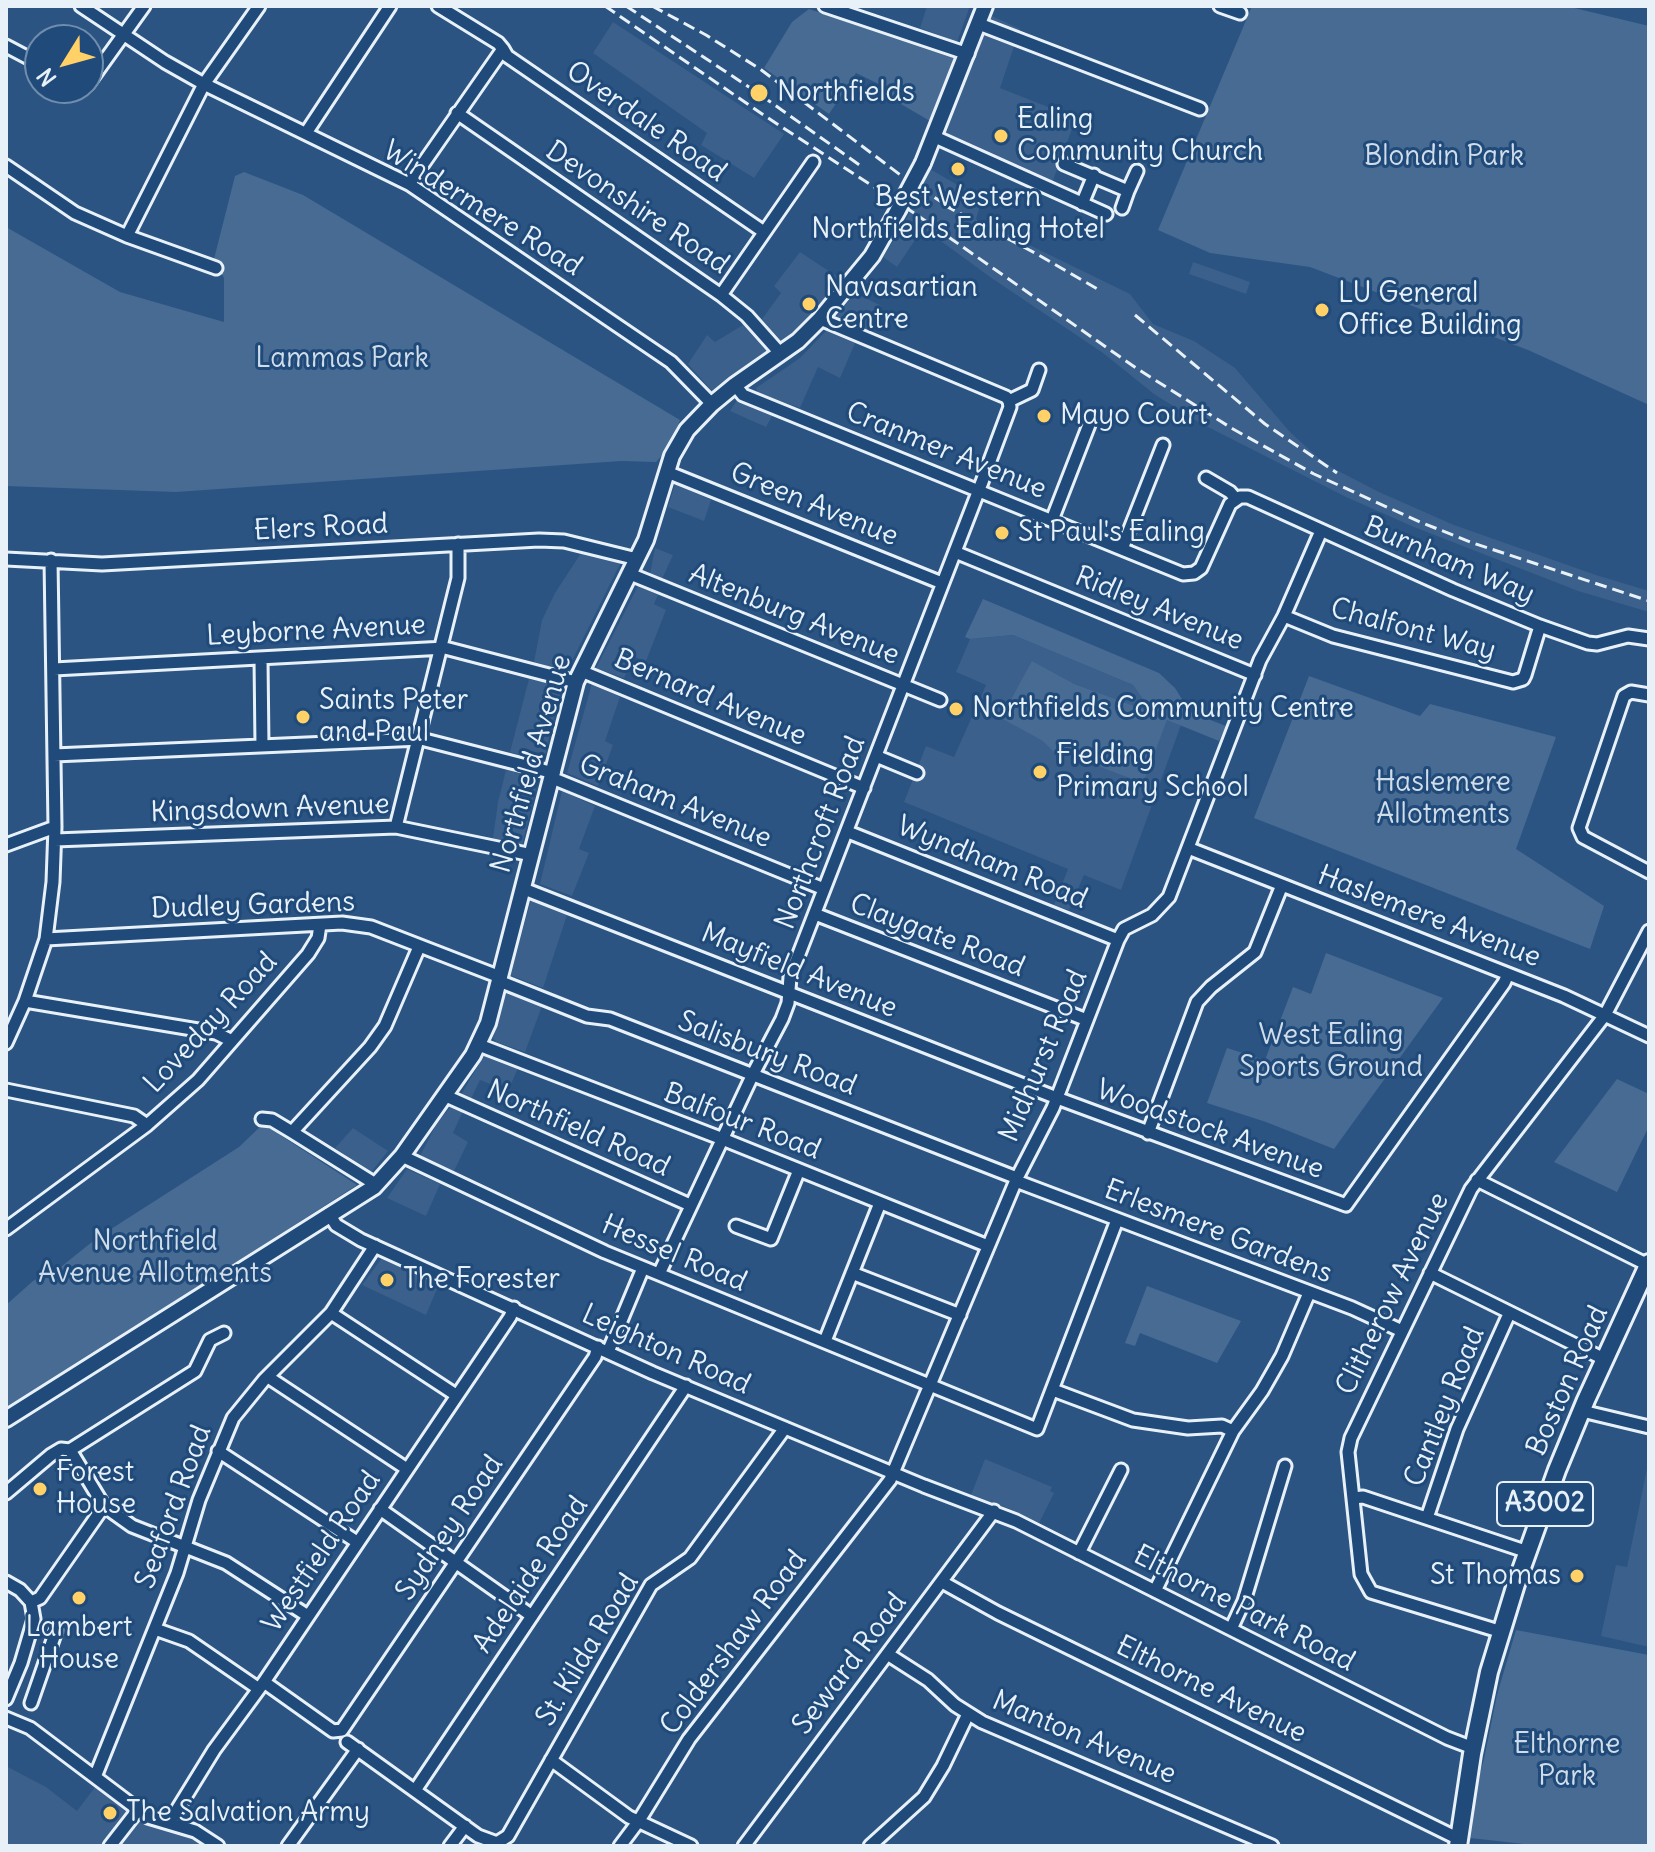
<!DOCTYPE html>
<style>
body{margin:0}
#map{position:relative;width:1655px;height:1852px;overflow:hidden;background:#2b5482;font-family:Delius,sans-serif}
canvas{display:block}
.frame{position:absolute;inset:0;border:8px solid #e8f1f8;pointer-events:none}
.north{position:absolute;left:24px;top:24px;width:80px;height:80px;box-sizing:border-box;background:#1f4a7a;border:2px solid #6f8dac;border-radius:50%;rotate:233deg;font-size:22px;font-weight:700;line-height:32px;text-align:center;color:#e8f1f8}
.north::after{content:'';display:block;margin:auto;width:28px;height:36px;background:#ffd166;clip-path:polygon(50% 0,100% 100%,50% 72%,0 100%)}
</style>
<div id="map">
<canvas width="1655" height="1852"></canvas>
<div class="frame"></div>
<div class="north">N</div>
</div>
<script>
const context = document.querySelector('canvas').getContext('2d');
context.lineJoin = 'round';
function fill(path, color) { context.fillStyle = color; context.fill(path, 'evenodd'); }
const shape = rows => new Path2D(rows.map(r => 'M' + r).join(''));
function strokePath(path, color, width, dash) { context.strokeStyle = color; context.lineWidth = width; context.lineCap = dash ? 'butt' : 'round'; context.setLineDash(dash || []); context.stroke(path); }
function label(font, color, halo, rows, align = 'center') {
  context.font = font + ' Delius,sans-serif'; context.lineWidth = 6; context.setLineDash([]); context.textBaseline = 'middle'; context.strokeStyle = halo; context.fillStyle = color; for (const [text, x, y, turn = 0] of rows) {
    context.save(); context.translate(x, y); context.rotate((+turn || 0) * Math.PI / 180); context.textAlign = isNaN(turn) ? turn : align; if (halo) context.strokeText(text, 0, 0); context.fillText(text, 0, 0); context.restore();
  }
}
fill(shape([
 [927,6,970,6,957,42,920,28],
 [992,16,1020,29,1000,88,1076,118,1052,183,935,137,968,54],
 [613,22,784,134,754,178,701,145,707,133,593,53],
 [930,169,982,199,976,219,1130,294,1153,324,1194,341,1235,368,1290,432,1325,464,1379,492,1454,525,1596,575,1649,591,1649,612,1578,591,1414,527,1346,497,1200,423,1154,394,1103,353,990,277,923,228,897,267,883,257,904,224],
 [800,252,841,279,808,318,781,343,762,319,781,293,774,286],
 [1193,262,1250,282,1246,294,1189,274],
 [855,293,882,306,869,332,838,320,837,315],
 [743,325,767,351,712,391,688,364,707,335,715,342],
 [826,331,855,343,840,378,818,367,800,408,758,393,756,388,800,358],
 [737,400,772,416,766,427,730,411],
 [675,484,711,500,704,521,668,507],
 [655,548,673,555,662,579,650,574],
 [581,553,621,562,567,671,534,662,542,620,555,593],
 [638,586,658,595,654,604,666,610,646,661,634,657,624,678,596,668],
 [1013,635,1133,685,1154,714,1181,725,1121,890,1084,875,1069,910,1054,905,1068,869,904,802,926,746,954,757,986,685,956,672,970,639],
 [529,679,562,686,543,762,510,752],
 [592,683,620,697,605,741,613,745,598,786,567,773],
 [506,770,538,778,522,846,493,838,498,802],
 [562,791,595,806,579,849,589,853,572,896,540,884],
 [531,900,567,915,543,988,510,975],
 [506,993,542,1006,525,1052,496,1042,493,1038],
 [484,1055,518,1068,508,1091,480,1080,470,1101,461,1095],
 [450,1107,463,1111,453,1133,468,1142,454,1171,422,1158,421,1154,436,1125],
 [353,1128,388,1151,372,1171,368,1171,335,1148],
 [407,1169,440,1184,426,1216,387,1198],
 [382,1258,439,1284,426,1315,362,1285],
 [985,1459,1052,1487,1050,1491,1054,1493,1039,1523,1008,1508,971,1495],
 [1647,1468,1649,1468,1649,1647,1601,1636,1616,1565,1627,1567],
 [6,1766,46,1787,77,1811,95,1787,126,1810,191,1837,203,1846,9,1846,6,1841]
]), '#3a608b');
fill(shape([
 [1252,6,1566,6,1649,26,1649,405,1528,350,1310,267,1210,253,1158,230],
 [809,9,956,57,930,121,887,96,887,88,856,73,829,114,764,68,792,22],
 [244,172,303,195,680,420,670,447,656,462,621,461,176,492,6,486,6,227,120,292,224,322,224,278,214,259,235,176],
 [983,599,1159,673,1175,688,1190,712,1226,726,1219,741,1167,720,1143,783,1066,754,1067,751,1064,746,1058,746,1054,752,1043,741,1001,718,1032,661,1074,684,1153,713,1133,685,1013,635,970,639,965,637],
 [1309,676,1420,716,1430,704,1556,737,1516,849,1604,906,1590,949,1254,818],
 [1326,953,1443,998,1334,1149,1266,1122,1207,1103,1227,1048,1265,1060,1293,987,1311,994],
 [1617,1079,1649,1094,1649,1126,1617,1192,1554,1162],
 [263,1124,357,1185,6,1410,6,1305,33,1281,62,1266,97,1238,239,1147],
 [1147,1286,1241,1321,1217,1363,1140,1333,1135,1346,1125,1343],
 [1516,1630,1649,1655,1649,1846,1542,1846,1470,1838,1472,1803,1484,1759,1497,1695]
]), '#476b93');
const street = shape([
 [81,6,165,62,204,84,409,184,671,362,712,404],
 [825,6,968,54],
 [1220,6,1240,13],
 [979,24,1200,109],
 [6,46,40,64],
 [503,49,507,56,764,232],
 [88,84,144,6],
 [457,113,721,295,747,316,780,353],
 [306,133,390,6],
 [935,137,1106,214],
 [1064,164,1128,191,1137,171],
 [6,166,75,213,127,236,216,268],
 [409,184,503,49,498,43,438,6],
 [1082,204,1094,175],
 [1122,208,1128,191],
 [127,236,204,84,259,6],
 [721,295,813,162],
 [820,319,1006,397,1009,401],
 [735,385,743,395,1183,574,1194,573,1201,568,1230,504,1240,497,1248,497,1453,590,1540,626,1588,643,1597,644,1628,636,1649,639],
 [1009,401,1032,390,1039,370],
 [667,472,942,583],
 [1206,478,1230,492,1236,499],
 [1052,520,1092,417],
 [1122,549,1163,445],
 [955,552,1255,675],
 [6,559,102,564,539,540,564,541,637,559],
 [630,574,940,700],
 [1284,616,1333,636,1513,682,1523,679,1525,675,1540,626],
 [261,659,262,746],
 [54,669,445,648,576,682],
 [581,671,864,788],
 [1649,695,1631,692,1624,696,1579,828,1583,837,1649,872],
 [54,755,421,739,554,773],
 [876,756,917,773],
 [552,778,824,889],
 [396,827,458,578,458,544],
 [848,832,1118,940],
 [55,840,396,827,532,855],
 [6,845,55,827],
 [1188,848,1564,996,1649,1036],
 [524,889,1057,1098,1346,1205,1504,983,1508,974],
 [815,914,1087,1020],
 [46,939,342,923,371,927,500,977],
 [499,981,587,1016,610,1019,1017,1178],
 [25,1001,216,1033,232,1041],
 [6,1043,25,1001,46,939,53,882,55,827,51,560],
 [479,1045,715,1136,988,1246],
 [6,1090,134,1116,147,1125],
 [446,1096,690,1205],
 [262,1119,272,1120,292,1132,372,1182,374,1187],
 [292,1132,370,1047,385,1026,419,947],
 [1148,1133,1197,1002,1211,987,1255,952,1282,885],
 [402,1156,605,1252,1037,1429,1117,1220],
 [1477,1180,1648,1265],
 [1016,1181,1352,1308,1402,1331],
 [329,1214,336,1225,361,1240,653,1373,924,1486,1016,1521,1447,1738,1473,1748],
 [736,1226,771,1239,799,1170],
 [6,1229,147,1125,198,1080,308,954,318,938,320,925],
 [852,1273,960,1315],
 [1430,1273,1604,1359],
 [659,1274,753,1074,782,1019,788,1003,790,977,982,482,1010,407,1009,401],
 [331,1313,456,1395],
 [825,1341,880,1203],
 [608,1352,643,1268],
 [268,1377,407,1469],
 [1053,1390,1133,1420,1188,1428,1222,1426,1233,1431,1262,1391,1282,1356,1309,1293],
 [1582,1411,1649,1427],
 [70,1450,195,1371,210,1340,224,1333],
 [218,1451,357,1542],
 [6,1493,51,1455,61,1449,70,1450,104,1506,132,1526,226,1563,308,1616],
 [1353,1498,1363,1497,1528,1552],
 [380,1509,532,1616],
 [1427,1518,1457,1429,1509,1314],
 [1079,1553,1121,1470],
 [6,1582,20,1590,31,1602,34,1619,21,1663,6,1699],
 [942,1582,998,1613,1459,1839],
 [1155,1591,1233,1431],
 [31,1602,40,1598,104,1506],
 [155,1629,189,1641,259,1689],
 [1231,1629,1244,1601,1285,1466],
 [1502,1632,1371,1592,1361,1574,1348,1452,1351,1438,1471,1189,1605,1015,1649,931],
 [889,1655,928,1680,955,1705,982,1722,1272,1846],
 [264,1682,333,1731,342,1730,595,1357,598,1347],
 [31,1703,56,1631],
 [6,1718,30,1728,148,1817,195,1831,218,1846],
 [347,1742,478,1836,497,1843,508,1836,651,1585,690,1558,785,1428],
 [551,1760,629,1817,691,1846],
 [95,1777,177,1573,199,1500,233,1418,264,1380,331,1313,375,1246],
 [416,1789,686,1386],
 [169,1823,214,1750,264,1682,510,1317,514,1308],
 [110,1846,138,1810],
 [288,1846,358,1749],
 [450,1846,465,1826],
 [620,1846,638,1822,689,1739,890,1480,1017,1178,1053,1108,1118,940,1124,929,1152,915,1169,897,1260,660,1284,616,1321,531],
 [744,1846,994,1511],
 [870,1846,924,1797,943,1766,968,1714]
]);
const secondary = shape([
 [923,163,985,6],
 [6,1419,374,1187,402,1156,473,1055,488,1023,576,682,646,540,672,456,687,430,712,404,735,385,798,341,820,319,872,256,898,210]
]);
const primary = shape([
 [1458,1846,1472,1754,1489,1672,1516,1584,1557,1470,1586,1400,1649,1263]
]);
strokePath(street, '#e8f1f8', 17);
strokePath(secondary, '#e8f1f8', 20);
strokePath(primary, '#e8f1f8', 22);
strokePath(street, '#1f4a7a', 11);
strokePath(secondary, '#1f4a7a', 14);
strokePath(primary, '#1f4a7a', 16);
strokePath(shape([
 [605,6,765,116,917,215,1136,368,1233,429,1314,474,1420,522,1473,543,1649,601],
 [626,6,752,89,861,166],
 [652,6,706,35,760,69,907,180,951,208],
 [944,205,1035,253,1101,291],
 [1135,315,1265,424,1337,473]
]), '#e8f1f8', 3, [12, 6]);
const secondaryBridge = shape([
 [898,210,923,163]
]);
strokePath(secondaryBridge, '#e8f1f8', 20, []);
strokePath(secondaryBridge, '#1f4a7a', 14);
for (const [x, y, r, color] of [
 [759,93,10,"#ffd166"],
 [1001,136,8,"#ffd166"],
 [958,169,8,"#ffd166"],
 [809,304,8,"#ffd166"],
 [1322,310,8,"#ffd166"],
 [1044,416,8,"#ffd166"],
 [1002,533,8,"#ffd166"],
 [956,709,8,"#ffd166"],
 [303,717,8,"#ffd166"],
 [1040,772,8,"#ffd166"],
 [387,1280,8,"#ffd166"],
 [40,1489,8,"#ffd166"],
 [1577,1576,8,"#ffd166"],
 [79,1598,8,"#ffd166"],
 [110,1813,8,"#ffd166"]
]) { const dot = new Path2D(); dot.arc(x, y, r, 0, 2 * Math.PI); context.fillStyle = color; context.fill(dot); strokePath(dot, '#1f4a7a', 3); }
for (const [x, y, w] of [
 [1545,1504,96]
]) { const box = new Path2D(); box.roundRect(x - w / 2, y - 22, w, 44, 6); context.fillStyle = '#1f4a7a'; context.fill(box); strokePath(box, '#e8f1f8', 2); }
label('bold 26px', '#e8f1f8', null, [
 ["A3002",1545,1504]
]);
label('28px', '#e8f1f8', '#1f4a7a', [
 ["Northfields",777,93],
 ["Ealing",1017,120],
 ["Community Church",1017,152],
 ["Best Western",958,198,"center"],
 ["Northfields Ealing Hotel",958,230,"center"],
 ["Navasartian",825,288],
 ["Centre",825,320],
 ["LU General",1338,294],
 ["Office Building",1338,326],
 ["Mayo Court",1060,416],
 ["St Paul's Ealing",1018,533],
 ["Saints Peter",319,701],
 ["and Paul",319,733],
 ["Northfields Community Centre",972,709],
 ["Fielding",1056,756],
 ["Primary School",1056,788],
 ["The Forester",403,1280],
 ["Forest",56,1473],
 ["House",56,1505],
 ["St Thomas",1561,1576,"right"],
 ["Lambert",79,1628,"center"],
 ["House",79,1660,"center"],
 ["The Salvation Army",126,1813]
], 'left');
label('28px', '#e8f1f8', '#1f4a7a', [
 ["Overdale Road",646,122,35],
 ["Devonshire Road",637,208,34],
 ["Windermere Road",482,209,32],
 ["Cranmer Avenue",946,451,22],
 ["Green Avenue",814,505,22],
 ["Elers Road",321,528,-3],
 ["Burnham Way",1449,561,23],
 ["Ridley Avenue",1159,609,22],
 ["Altenburg Avenue",794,615,22],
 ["Chalfont Way",1413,630,15],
 ["Leyborne Avenue",316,631,-3],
 ["Bernard Avenue",710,698,23],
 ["Northfield Avenue",532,764,-74],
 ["Graham Avenue",675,802,22],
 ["Kingsdown Avenue",270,809,-2],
 ["Northcroft Road",821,833,-69],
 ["Wyndham Road",992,863,22],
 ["Dudley Gardens",253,906,-2],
 ["Haslemere Avenue",1429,917,21],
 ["Claygate Road",937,936,21],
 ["Mayfield Avenue",799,971,22],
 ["Loveday Road",211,1023,-47],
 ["Salisbury Road",767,1054,21],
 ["Midhurst Road",1044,1056,-67],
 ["Balfour Road",742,1122,21],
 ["Northfield Road",578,1129,24],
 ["Woodstock Avenue",1210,1130,20],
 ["Erlesmere Gardens",1218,1232,21],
 ["Hessel Road",674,1254,23],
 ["Clitherow Avenue",1393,1294,-64],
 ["Leighton Road",666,1350,24],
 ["Boston Road",1568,1381,-66],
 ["Cantley Road",1445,1407,-68],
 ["Seaford Road",174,1507,-70],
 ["Sydney Road",450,1528,-56],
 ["Westfield Road",322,1552,-56],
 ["Adelaide Road",531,1575,-56],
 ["Elthorne Park Road",1244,1609,27],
 ["Coldershaw Road",734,1643,-53],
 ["St. Kilda Road",588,1650,-59],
 ["Seward Road",850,1664,-53],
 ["Elthorne Avenue",1211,1690,26],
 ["Manton Avenue",1084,1738,23]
]);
label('28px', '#d0dde9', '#1f4a7a', [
 ["Blondin Park",1444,157],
 ["Lammas Park",342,359],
 ["Haslemere",1443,783],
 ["Allotments",1443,815],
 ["West Ealing",1331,1036],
 ["Sports Ground",1331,1068],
 ["Northfield",155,1242],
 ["Avenue Allotments",155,1274],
 ["Elthorne",1567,1745],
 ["Park",1567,1777]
]);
</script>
